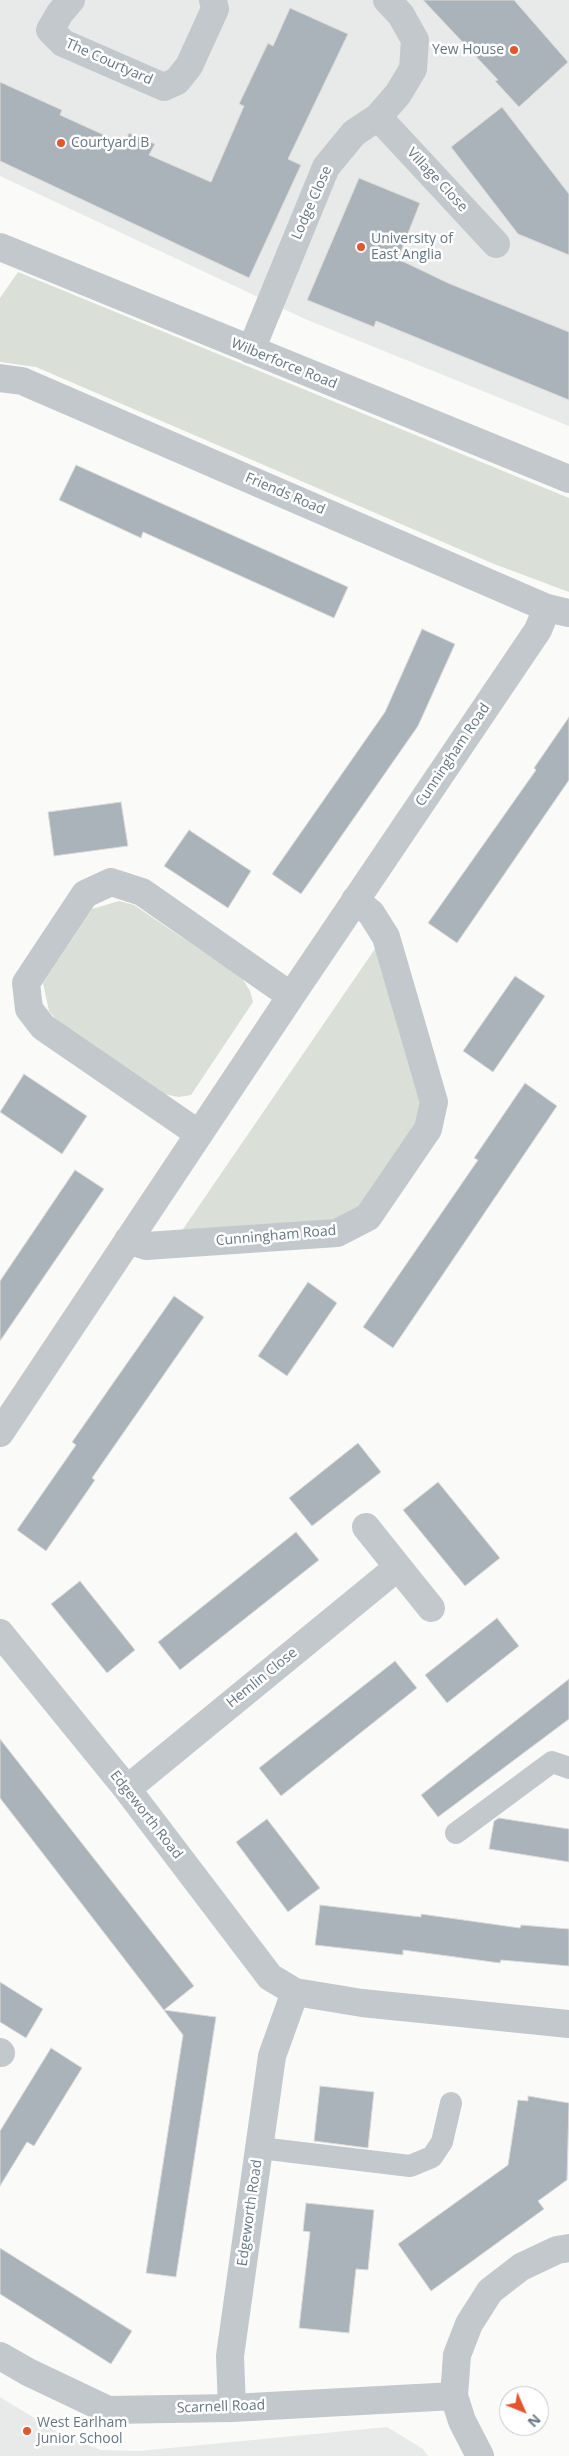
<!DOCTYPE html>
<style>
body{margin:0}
#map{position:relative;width:569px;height:2456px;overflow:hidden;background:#fafaf8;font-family:"Open Sans",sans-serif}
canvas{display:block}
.north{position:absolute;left:499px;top:2386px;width:50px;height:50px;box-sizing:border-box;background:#fff;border:1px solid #c1c8cd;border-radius:50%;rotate:134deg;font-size:14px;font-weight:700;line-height:20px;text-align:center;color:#657683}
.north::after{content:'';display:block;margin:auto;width:18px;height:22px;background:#e4572e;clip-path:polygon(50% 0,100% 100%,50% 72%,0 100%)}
</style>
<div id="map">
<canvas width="569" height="2456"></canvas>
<div class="north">N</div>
</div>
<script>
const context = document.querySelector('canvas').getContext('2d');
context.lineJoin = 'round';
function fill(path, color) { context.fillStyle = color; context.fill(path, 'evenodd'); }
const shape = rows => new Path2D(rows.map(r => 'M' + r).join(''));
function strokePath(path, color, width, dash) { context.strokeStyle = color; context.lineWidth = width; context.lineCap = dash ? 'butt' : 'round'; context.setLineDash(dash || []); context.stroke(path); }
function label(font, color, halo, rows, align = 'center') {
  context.font = font + ' "Open Sans",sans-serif'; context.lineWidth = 5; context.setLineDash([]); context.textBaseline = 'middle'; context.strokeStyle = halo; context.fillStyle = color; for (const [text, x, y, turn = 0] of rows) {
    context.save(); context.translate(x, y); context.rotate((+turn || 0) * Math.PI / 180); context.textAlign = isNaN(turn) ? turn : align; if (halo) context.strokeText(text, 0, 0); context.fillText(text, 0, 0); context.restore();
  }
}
fill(shape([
 [0,0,569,0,569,426,305,319,0,176],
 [0,2397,62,2435,101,2450,139,2451,387,2427,423,2449,428,2456,0,2456]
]), '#e8e9e9');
fill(shape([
 [18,272,569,498,569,592,494,564,36,367,0,362,0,298],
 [119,901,134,905,242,978,250,991,253,1002,191,1095,179,1097,163,1094,59,1023,49,1011,43,983,92,909],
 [379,943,422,1093,420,1120,361,1206,337,1219,179,1235]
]), '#dadfd7');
const building = shape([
 [423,0,514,0,568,62,519,107,495,81,498,80,423,0],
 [290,8,348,34,288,159,301,165,249,278,0,161,0,82,62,110,60,115,124,144,129,133,155,144,149,155,211,182,244,106,239,104,268,43,273,46,290,8],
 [502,107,569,194,569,255,518,234,451,147,502,107],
 [359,178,420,203,398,259,448,283,569,332,569,400,376,321,374,327,307,300,359,178],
 [76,465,348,587,334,618,143,532,141,538,59,500,76,465],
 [422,629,455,644,418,726,301,894,272,874,385,712,422,629],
 [569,717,569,780,457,943,428,923,536,770,534,768,569,717],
 [121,802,128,846,54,856,48,812,121,802],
 [189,830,251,871,228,908,164,866,189,830],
 [515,976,545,996,493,1072,463,1051,515,976],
 [24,1074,87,1116,62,1154,0,1112,24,1074],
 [525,1083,557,1106,393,1348,363,1327,478,1160,474,1158,525,1083],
 [75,1170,104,1189,0,1341,0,1281,75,1170],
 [308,1282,337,1303,287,1376,258,1356,308,1282],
 [174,1296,204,1317,92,1478,95,1480,46,1551,17,1530,76,1445,72,1442,174,1296],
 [358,1443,381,1472,312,1526,289,1498,358,1443],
 [438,1482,500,1558,465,1586,403,1510,438,1482],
 [296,1532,319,1560,180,1670,158,1642,296,1532],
 [80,1581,135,1650,107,1673,51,1604,80,1581],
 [497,1618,519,1646,447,1703,425,1675,497,1618],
 [395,1661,417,1688,281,1796,259,1768,395,1661],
 [569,1679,569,1719,438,1817,421,1795,569,1679],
 [0,1739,194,1986,164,2010,216,2017,176,2277,146,2273,183,2035,0,1798,0,1739],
 [499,1818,569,1829,569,1862,489,1849,494,1821,499,1818],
 [267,1819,320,1888,288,1912,236,1842,267,1819],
 [320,1905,421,1917,421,1914,520,1928,521,1925,569,1929,569,1966,501,1960,500,1963,403,1950,403,1955,315,1945,320,1905],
 [0,1982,43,2009,26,2038,0,2022,0,1982],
 [51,2048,82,2068,34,2146,27,2142,0,2186,0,2131,51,2048],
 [320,2086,374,2092,368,2148,314,2141,320,2086],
 [528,2096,569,2103,567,2180,538,2201,544,2209,431,2291,398,2244,508,2165,518,2100,528,2101,528,2096],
 [306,2203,374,2210,368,2270,356,2269,349,2333,299,2328,310,2232,303,2231,306,2203],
 [0,2248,132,2331,111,2364,0,2294,0,2248]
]);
fill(building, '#aab3b9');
strokePath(building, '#dcdcda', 1);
strokePath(shape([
 [456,1833,552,1762,569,1768],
 [260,2148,410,2166,432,2157,442,2142,451,2103]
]), '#c3c8cc', 22);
strokePath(shape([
 [71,0,60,13,50,30,63,43,164,87,177,81,189,66,215,9,213,0],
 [378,117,496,244],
 [0,247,569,479],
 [251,350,326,167,354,133,378,117,398,94,413,69,415,40,401,15,387,0],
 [0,378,22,381,547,608,569,613],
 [199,1134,43,1027,29,1009,26,983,85,894,111,882,142,892,291,996],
 [128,1240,146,1246,337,1233,368,1217,428,1129,434,1102,386,937,371,913,355,900],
 [0,1433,291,996,538,630,547,608],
 [366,1527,398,1567],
 [0,1633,127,1789,270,1977,295,1992,362,2003,569,2024],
 [127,1789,398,1567,431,1608],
 [0,2052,1,2053],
 [0,2356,28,2372,108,2410,232,2408,454,2396],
 [232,2408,230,2356,272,2056,295,1992],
 [480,2456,462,2421,454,2396,457,2355,469,2324,490,2291,521,2267,557,2250,569,2248]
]), '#c3c8cc', 28);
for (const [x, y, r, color] of [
 [514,50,5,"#e4572e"],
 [61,143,5,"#e4572e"],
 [361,247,5,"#e4572e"],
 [27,2431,5,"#e4572e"]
]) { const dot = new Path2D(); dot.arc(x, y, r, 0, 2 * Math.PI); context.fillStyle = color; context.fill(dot); strokePath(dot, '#fff', 2); }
label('14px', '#657683', '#fff', [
 ["Yew House",504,50,"right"],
 ["Courtyard B",71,143],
 ["University of",371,239],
 ["East Anglia",371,255],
 ["West Earlham",37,2423],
 ["Junior School",37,2439]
], 'left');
label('14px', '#657683', '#fff', [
 ["The Courtyard",109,62,24],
 ["Village Close",437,180,47],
 ["Lodge Close",312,203,-66],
 ["Wilberforce Road",284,364,22],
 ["Friends Road",285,494,23],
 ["Cunningham Road",453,755,-56],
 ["Cunningham Road",276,1236,-5],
 ["Hemlin Close",262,1678,-39],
 ["Edgeworth Road",146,1815,52],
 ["Edgeworth Road",250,2213,-82],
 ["Scarnell Road",221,2407,-2]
]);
</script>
